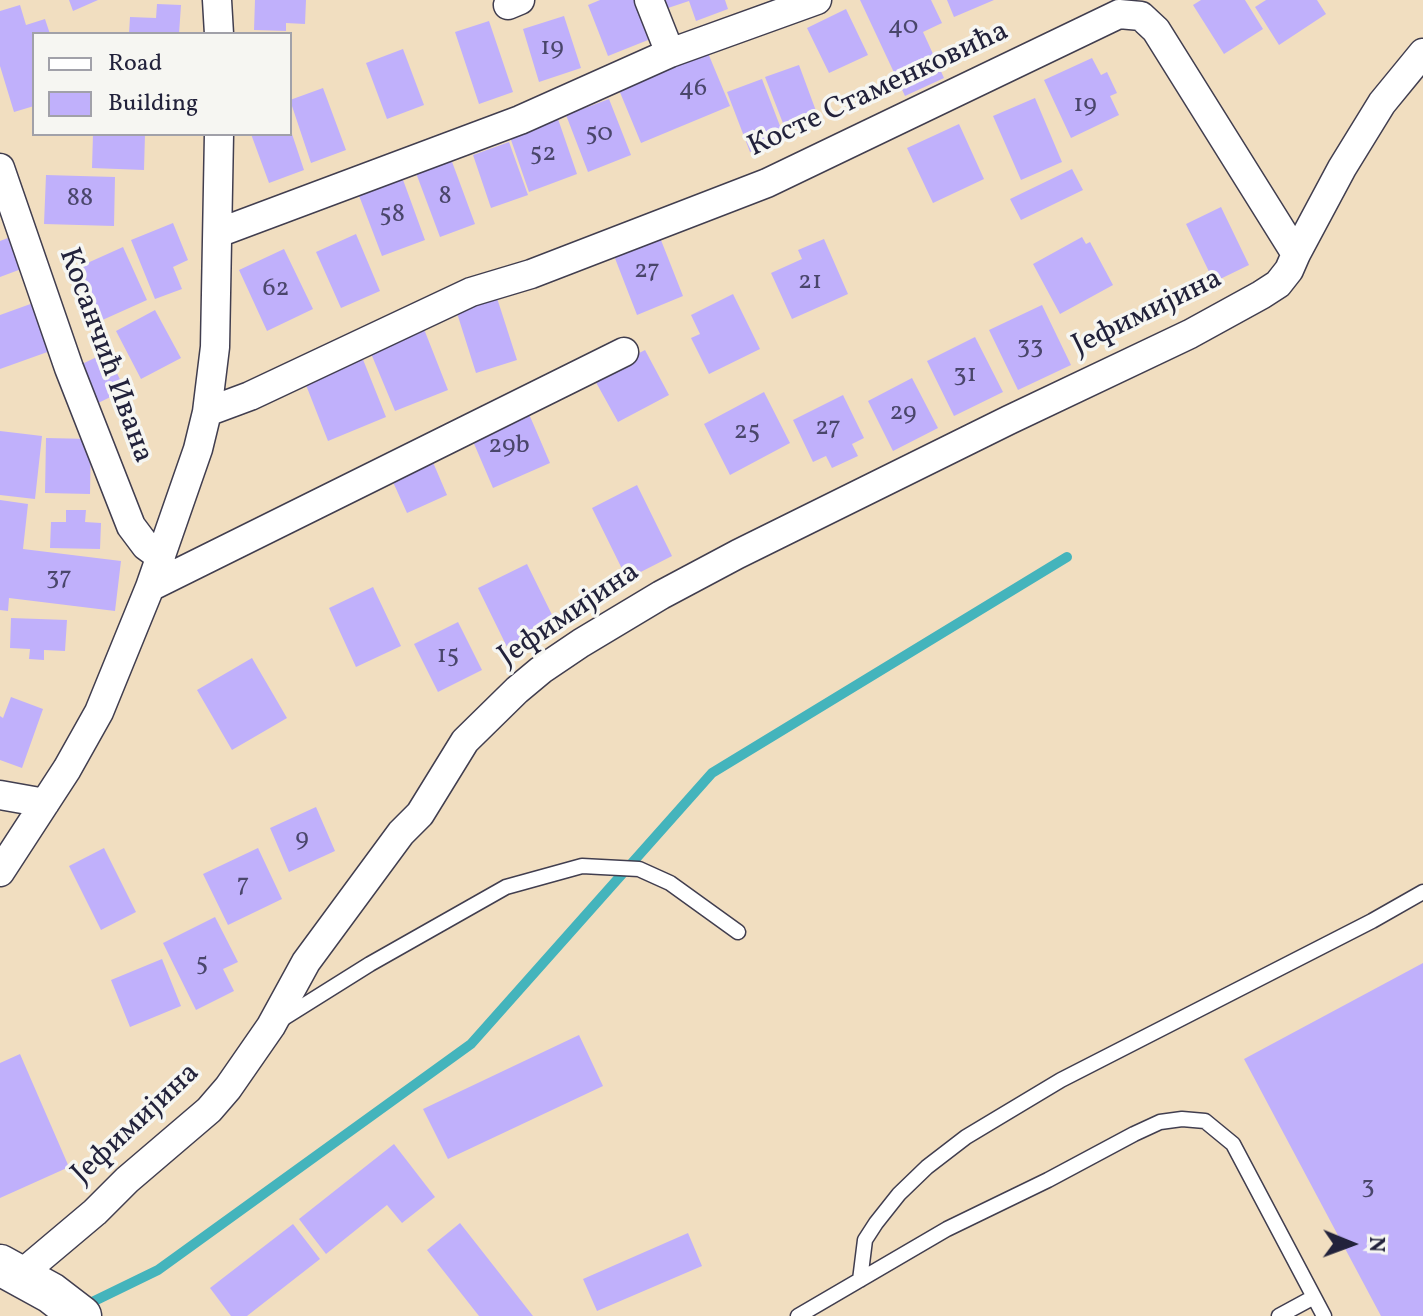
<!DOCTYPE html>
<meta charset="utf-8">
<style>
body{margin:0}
#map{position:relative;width:1423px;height:1316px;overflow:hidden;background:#f1dec0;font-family:Vollkorn,serif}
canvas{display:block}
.legend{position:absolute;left:32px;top:32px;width:260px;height:104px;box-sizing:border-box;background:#f6f6f2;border:2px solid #a1a1a9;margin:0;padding:10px 14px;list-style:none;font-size:24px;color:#22223b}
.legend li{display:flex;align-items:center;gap:16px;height:40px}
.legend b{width:40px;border:2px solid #a1a1a9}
.north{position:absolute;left:1311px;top:1204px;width:80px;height:80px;-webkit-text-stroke:6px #f6f6f2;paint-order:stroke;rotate:91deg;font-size:22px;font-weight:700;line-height:32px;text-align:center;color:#22223b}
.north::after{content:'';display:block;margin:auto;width:28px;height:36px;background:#22223b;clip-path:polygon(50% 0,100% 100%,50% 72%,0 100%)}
</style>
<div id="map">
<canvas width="1423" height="1316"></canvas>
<ul class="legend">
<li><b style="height:10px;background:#fff"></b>Road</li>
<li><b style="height:22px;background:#c0b0fb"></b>Building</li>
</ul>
<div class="north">N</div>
</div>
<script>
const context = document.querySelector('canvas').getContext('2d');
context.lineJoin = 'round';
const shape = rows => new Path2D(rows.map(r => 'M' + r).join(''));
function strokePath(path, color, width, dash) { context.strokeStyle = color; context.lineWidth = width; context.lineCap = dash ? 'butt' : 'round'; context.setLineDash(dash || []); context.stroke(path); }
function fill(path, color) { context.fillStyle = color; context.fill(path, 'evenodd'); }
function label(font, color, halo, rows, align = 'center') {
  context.font = font + ' Vollkorn,serif'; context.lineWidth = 7; context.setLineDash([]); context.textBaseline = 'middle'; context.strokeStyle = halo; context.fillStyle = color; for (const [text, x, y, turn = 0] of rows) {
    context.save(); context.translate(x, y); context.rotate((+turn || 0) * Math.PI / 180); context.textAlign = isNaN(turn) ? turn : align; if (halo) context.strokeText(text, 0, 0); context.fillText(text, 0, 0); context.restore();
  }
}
strokePath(shape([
 [84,1306,158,1270,471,1044,712,773,1067,557]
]), '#44b4bc', 10);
fill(shape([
 [69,0,98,0,73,11],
 [255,0,306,0,305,24,286,23,286,31,254,30],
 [600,0,638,0,653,38,608,56,588,5],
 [662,0,725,0,728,9,696,21,689,1,665,9],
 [860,0,931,0,942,23,923,32,944,78,905,96],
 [947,0,994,0,954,17],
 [1201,0,1245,0,1263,29,1224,54,1193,5],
 [1266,0,1317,0,1326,14,1279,45,1255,7],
 [157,4,181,5,179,34,129,34,130,17,156,18],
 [20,5,26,25,45,19,50,34,34,34,34,106,14,112,0,66,0,11],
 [846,9,868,55,829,73,807,28],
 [564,16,581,68,539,82,523,29],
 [489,21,513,92,479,104,455,32],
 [403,49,424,105,387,119,366,63],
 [708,53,730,106,641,143,619,90],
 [1092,58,1101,75,1107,72,1117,93,1110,96,1119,115,1071,138,1044,80],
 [799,65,819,119,786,131,765,77],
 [762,79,785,139,750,152,727,92],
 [323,88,346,150,311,163,290,100],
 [1035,98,1062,162,1021,180,993,116],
 [609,99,631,155,588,172,566,115],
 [558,119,577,174,529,192,510,137],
 [959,124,984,179,933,203,907,148],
 [93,134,145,134,144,170,92,168],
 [251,134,292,134,304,170,269,183],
 [509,142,528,195,491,208,473,155],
 [451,159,475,224,440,237,416,173],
 [1072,169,1083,190,1021,220,1010,199],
 [46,175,115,177,114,226,44,224],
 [402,177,425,240,382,256,358,193],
 [1221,207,1249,265,1214,282,1186,224],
 [173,223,188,260,173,267,182,289,155,299,131,240],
 [657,230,683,296,637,315,611,248],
 [356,234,380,291,341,308,316,252],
 [13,236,24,268,0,277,0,241],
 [1082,237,1086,244,1090,242,1113,285,1060,314,1033,264],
 [824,239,848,294,792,319,771,273,802,259,798,250],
 [123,247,147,300,98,322,74,269],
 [284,249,313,309,267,331,239,270],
 [733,294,760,349,709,374,691,338,700,334,691,315],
 [497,298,517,360,476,373,456,310],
 [36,302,53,350,0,369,0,315],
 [1042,305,1071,365,1018,390,989,330],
 [155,310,181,358,141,379,116,331],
 [424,329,448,390,395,411,370,351],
 [975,337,1003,392,954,416,927,361],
 [645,350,669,395,618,422,593,377],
 [107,352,125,390,96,404,78,366],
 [362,357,386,417,328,441,304,380],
 [912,378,938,428,893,451,868,401],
 [764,392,790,443,730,475,704,424],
 [843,395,864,438,852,444,858,456,832,468,826,456,813,462,793,420],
 [526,407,550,463,493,488,469,432],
 [0,431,42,436,35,499,0,495],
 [46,438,91,439,90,494,45,493],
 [429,453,447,495,407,513,388,471],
 [637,485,672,556,627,579,592,508],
 [0,500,28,504,23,549,121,561,115,611,9,598,8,611,0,610],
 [66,510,86,510,85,522,101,523,100,549,50,548,51,522,66,522],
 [527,564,559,629,510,653,478,588],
 [373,587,401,646,356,667,329,608],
 [11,618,67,620,65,651,44,650,44,660,29,659,30,649,10,648],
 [458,622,482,670,438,692,414,644],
 [252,658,287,718,232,750,197,690],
 [11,697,43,709,22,768,0,760,0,716,3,718],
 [316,807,335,851,289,872,270,828],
 [104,848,136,912,101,930,69,866],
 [258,848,282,899,228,925,203,874],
 [215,917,238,962,223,969,234,991,196,1010,163,943],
 [162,959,181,1006,130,1027,111,980],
 [1423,963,1423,1316,1381,1316,1244,1059],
 [579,1035,603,1086,448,1159,423,1109],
 [20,1054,69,1167,0,1198,0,1063],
 [394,1144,435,1197,402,1223,387,1205,326,1254,299,1219],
 [460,1223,533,1316,479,1316,427,1250],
 [293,1224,320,1259,247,1316,231,1316,210,1288],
 [688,1233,702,1266,597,1311,583,1279]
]), '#c0b0fb');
const lane = shape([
 [279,1021,370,964,506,887,582,866,639,869,670,883,738,932],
 [860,1280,865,1240,876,1223,899,1194,927,1167,966,1137,1061,1080,1372,921,1423,892],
 [798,1316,947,1229,1048,1180,1134,1134,1160,1122,1182,1119,1205,1121,1233,1144,1324,1316],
 [1279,1316,1314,1297]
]);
const street = shape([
 [217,0,219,34],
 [649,0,670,53],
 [508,5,520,0],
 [0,168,69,368,131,526,146,546,161,557],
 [218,233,520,120,670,53,817,0],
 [207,412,250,396,471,292,531,274,767,183,1119,14,1141,16,1156,30,1296,254],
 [150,587,624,352],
 [0,795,45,803],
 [0,872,67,769,99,712,150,587,198,449,207,412,215,347,219,134],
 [19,1276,95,1212,127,1180,209,1110,228,1088,271,1026,306,962,401,833,420,814,465,741,517,690,541,670,581,643,661,595,738,554,1009,420,1190,334,1261,295,1278,284,1289,270,1296,254,1342,168,1382,103,1423,53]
]);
const secondary = shape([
 [0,1265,51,1293,81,1316]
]);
strokePath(lane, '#413e4f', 17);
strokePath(street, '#413e4f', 31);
strokePath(secondary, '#413e4f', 43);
strokePath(lane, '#fff', 14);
strokePath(street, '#fff', 28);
strokePath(secondary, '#fff', 40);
label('26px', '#4a466b', null, [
 ["40",903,28],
 ["19",552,49],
 ["46",693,90],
 ["19",1085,106],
 ["50",599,135],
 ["52",543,155],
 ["8",445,198],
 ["88",80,200],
 ["58",392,216],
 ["27",647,272],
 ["21",810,283],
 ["62",276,290],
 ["33",1030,348],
 ["31",965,376],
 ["29",903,414],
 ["27",828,429],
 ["25",747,433],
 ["29b",509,447],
 ["37",59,579],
 ["15",448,657],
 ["9",302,840],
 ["7",243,886],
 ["5",202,965],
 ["3",1368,1188]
]);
label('30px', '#22223b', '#f6f6f2', [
 ["Косте Стаменковића",879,91,-25],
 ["Јефимијина",1148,314,-26],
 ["Косанчић Ивана",104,356,70],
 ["Јефимијина",570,616,-34],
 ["Јефимијина",137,1125,-43]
]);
</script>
